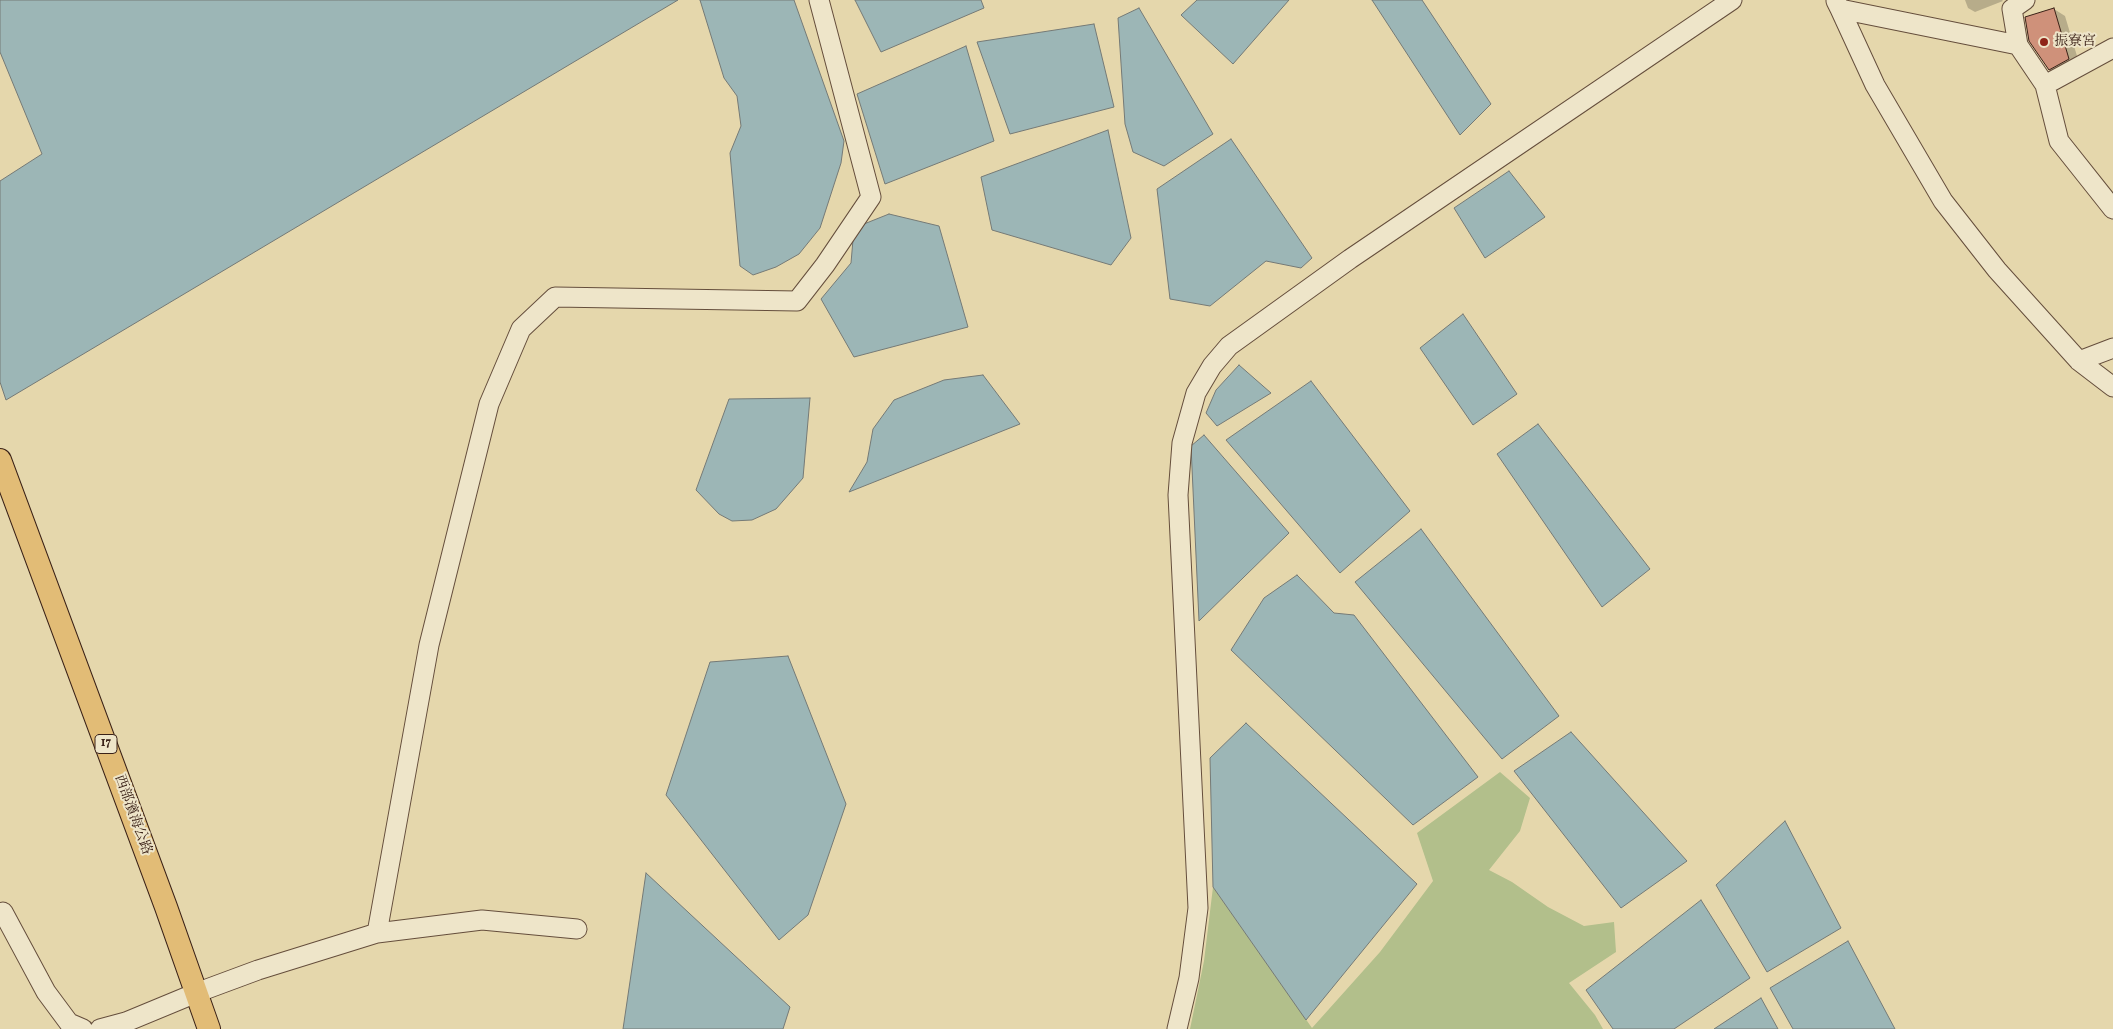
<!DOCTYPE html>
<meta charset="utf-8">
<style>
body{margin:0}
canvas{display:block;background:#e5d7ac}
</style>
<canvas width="2113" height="1029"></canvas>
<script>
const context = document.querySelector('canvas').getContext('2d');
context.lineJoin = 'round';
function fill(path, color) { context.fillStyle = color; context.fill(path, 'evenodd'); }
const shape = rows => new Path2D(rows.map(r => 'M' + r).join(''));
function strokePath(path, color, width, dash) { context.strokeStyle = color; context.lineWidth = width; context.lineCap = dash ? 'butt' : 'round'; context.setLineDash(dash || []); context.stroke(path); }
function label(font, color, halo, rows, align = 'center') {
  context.font = font + ' Vollkorn,"Noto Serif TC",serif'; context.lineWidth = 4; context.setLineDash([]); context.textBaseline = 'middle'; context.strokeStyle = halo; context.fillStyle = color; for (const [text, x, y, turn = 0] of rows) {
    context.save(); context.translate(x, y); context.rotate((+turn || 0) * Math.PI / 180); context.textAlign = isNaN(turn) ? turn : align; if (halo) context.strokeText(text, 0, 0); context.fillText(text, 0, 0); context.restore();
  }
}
fill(shape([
 [1500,772,1530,798,1520,831,1489,870,1512,882,1548,907,1584,926,1614,922,1616,952,1569,983,1595,1015,1603,1029,1190,1029,1204,961,1213,887,1312,1028,1380,952,1433,881,1417,833]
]), '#b2bf8b');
const water = shape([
 [0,0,678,0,6,400,0,382,0,181,42,154,0,52,0,0],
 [700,0,794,0,844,141,841,163,820,228,799,254,776,267,753,275,740,266,730,153,741,126,737,96,724,78,700,0],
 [855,0,981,0,984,8,881,52,855,0],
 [1197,0,1289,0,1233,64,1181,15,1197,0],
 [1372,0,1422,0,1491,104,1460,135,1372,0],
 [1139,8,1213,134,1164,166,1133,152,1125,124,1118,18,1139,8],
 [1094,24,1114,107,1010,134,977,42,1094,24],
 [966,46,994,141,885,184,857,94,966,46],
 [1108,130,1131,238,1111,265,992,230,981,177,1108,130],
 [1231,139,1312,258,1301,268,1266,261,1210,306,1170,299,1157,189,1231,139],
 [1509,171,1545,217,1485,258,1454,208,1509,171],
 [889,214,939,226,968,327,854,357,821,299,851,263,854,228,889,214],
 [1463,314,1517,394,1473,425,1420,348,1463,314],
 [1239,365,1271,393,1217,426,1206,413,1216,390,1239,365],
 [983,375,1020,424,849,492,867,462,873,429,894,400,944,380,983,375],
 [1311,381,1410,511,1340,573,1226,440,1311,381],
 [810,398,803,478,776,509,752,520,732,521,719,514,696,490,729,399,810,398],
 [1538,424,1650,569,1602,607,1497,454,1538,424],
 [1204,435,1289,533,1199,621,1191,446,1204,435],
 [1421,529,1559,716,1502,759,1355,582,1421,529],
 [1297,575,1334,613,1354,615,1478,777,1413,825,1231,650,1264,598,1297,575],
 [788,656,846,804,808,915,779,940,666,795,710,662,788,656],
 [1246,723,1417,884,1306,1020,1213,887,1210,758,1246,723],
 [1571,732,1687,861,1621,908,1514,771,1571,732],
 [1785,821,1841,928,1767,972,1716,885,1785,821],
 [646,873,790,1007,783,1029,623,1029,646,873],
 [1701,900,1750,978,1674,1029,1613,1029,1586,990,1701,900],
 [1848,941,1895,1029,1793,1029,1770,988,1848,941],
 [1761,998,1778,1029,1714,1029,1761,998]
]);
fill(water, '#9cb6b6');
strokePath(water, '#757a76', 1);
fill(shape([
 [1965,0,2002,0,2003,1,1975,12,1968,8],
 [2054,9,2065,16,2080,66,2061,76,2049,69]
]), '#0003');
const building = shape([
 [2054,8,2069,59,2049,70,2029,41,2025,17,2054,8]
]);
fill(building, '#cf917a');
strokePath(building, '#3a2117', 1);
const minor = shape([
 [1836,1,1840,9,2018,45,2045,85,2059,141,2113,209],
 [1840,9,1875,85,1943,201,1997,270,2079,361,2113,387],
 [2018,45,2012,9,2025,0],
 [2045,85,2113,48],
 [2079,361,2113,348],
 [3,912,46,992,69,1023,83,1029],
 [377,933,429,645,489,404,521,329,555,297,797,301,825,265,871,197,819,0],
 [100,1029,126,1022,196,993,258,970,377,933,482,920,577,929],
 [1177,1029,1189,978,1198,908,1178,495,1182,443,1196,393,1212,366,1229,346,1350,259,1732,0]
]);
const major = shape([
 [0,460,166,907,209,1029]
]);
strokePath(minor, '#654e3c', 21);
strokePath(major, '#3a2117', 24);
strokePath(minor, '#eee5c9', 19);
strokePath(major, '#e2bc76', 22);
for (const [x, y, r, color] of [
 [2044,42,5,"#8f2418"]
]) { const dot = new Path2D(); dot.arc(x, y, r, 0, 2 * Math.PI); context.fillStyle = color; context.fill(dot); strokePath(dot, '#eee5c9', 2); }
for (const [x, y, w] of [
 [106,744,22]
]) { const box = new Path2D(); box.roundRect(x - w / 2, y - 9.5, w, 19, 4); context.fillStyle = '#eee5c9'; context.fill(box); strokePath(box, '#3a2117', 1); }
label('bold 12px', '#3a2117', null, [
 ["17",106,744]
]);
label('14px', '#3a2117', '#eee5c9', [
 ["振寮宮",2054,42]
], 'left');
label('14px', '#3a2117', '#eee5c9', [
 ["西部濱海公路",132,815,70]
]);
</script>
